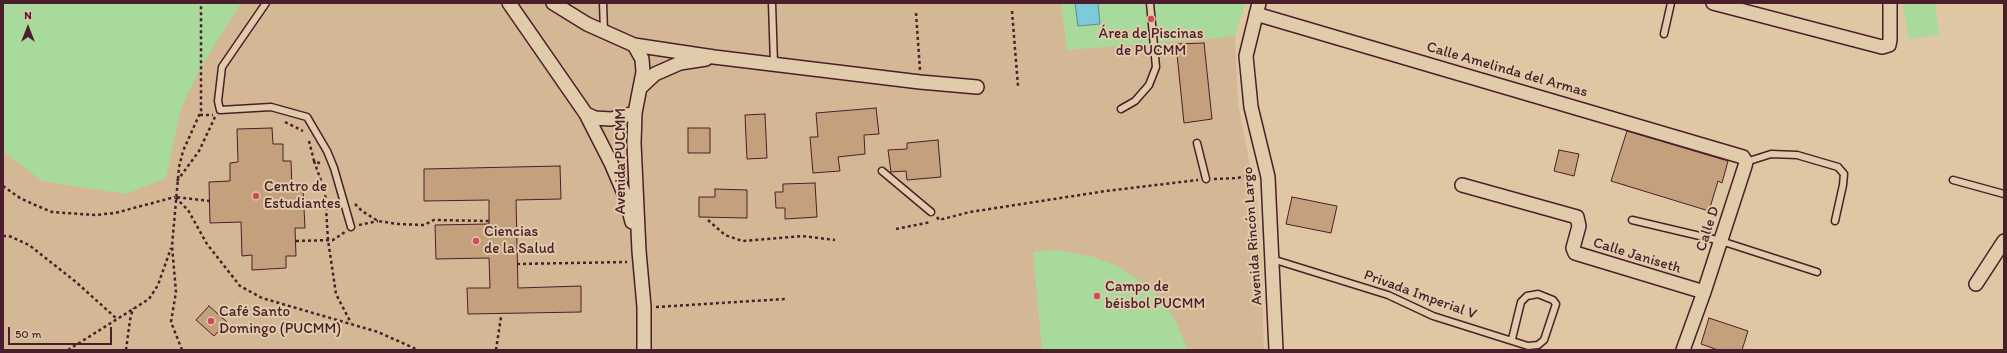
<!DOCTYPE html>
<meta charset="utf-8">
<style>
body{margin:0}
#map{position:relative;width:2007px;height:353px;overflow:hidden;background:#dfc7a4;font-family:Itim,sans-serif}
canvas{display:block}
.frame{position:absolute;inset:0;border:4px solid #4a1f2b;pointer-events:none}
.north{position:absolute;left:8px;top:8px;width:40px;height:40px;-webkit-text-stroke:3px #e0cbaa;paint-order:stroke;rotate:0deg;font-size:11px;font-weight:700;line-height:16px;text-align:center;color:#4a1f2b}
.north::after{content:'';display:block;margin:auto;width:14px;height:18px;background:#4a1f2b;clip-path:polygon(50% 0,100% 100%,50% 72%,0 100%)}
.scale{position:absolute;left:8px;top:327px;width:104px;height:18px;box-sizing:border-box;border:2px solid #4a1f2b;border-top:0;padding-left:5px;font-size:12px;line-height:14px;white-space:nowrap;color:#4a1f2b;-webkit-text-stroke:3px #e0cbaa;paint-order:stroke}
</style>
<div id="map">
<canvas width="2007" height="353"></canvas>
<div class="frame"></div>
<div class="north">N</div>
<div class="scale">50 m</div>
</div>
<script>
const context = document.querySelector('canvas').getContext('2d');
context.lineJoin = 'round';
function fill(path, color) { context.fillStyle = color; context.fill(path, 'evenodd'); }
const shape = rows => new Path2D(rows.map(r => 'M' + r).join(''));
function strokePath(path, color, width, dash) { context.strokeStyle = color; context.lineWidth = width; context.lineCap = dash ? 'butt' : 'round'; context.setLineDash(dash || []); context.stroke(path); }
function label(font, color, halo, rows, align = 'center') {
  context.font = font + ' Itim,sans-serif'; context.lineWidth = 4; context.setLineDash([]); context.textBaseline = 'middle'; context.strokeStyle = halo; context.fillStyle = color; for (const [text, x, y, turn = 0] of rows) {
    context.save(); context.translate(x, y); context.rotate((+turn || 0) * Math.PI / 180); context.textAlign = isNaN(turn) ? turn : align; if (halo) context.strokeText(text, 0, 0); context.fillText(text, 0, 0); context.restore();
  }
}
fill(shape([
 [3,3,1245,3,1235,35,1238,104,1257,202,1261,259,1264,350,3,350]
]), '#d4b896');
fill(shape([
 [3,3,241,3,201,67,181,108,166,178,126,194,42,181,3,151],
 [1061,3,1245,3,1235,35,1221,38,1067,50],
 [1903,3,1935,3,1939,35,1908,39],
 [1055,250,1094,257,1115,265,1150,288,1165,304,1175,320,1188,350,1042,350,1033,252]
]), '#a8da9b');
const water = shape([
 [1075,3,1098,3,1100,24,1078,26,1075,3]
]);
fill(water, '#7dcadb');
strokePath(water, '#698695', 1);
const building = shape([
 [1204,43,1212,119,1184,123,1176,44,1204,43],
 [876,108,879,134,864,135,865,154,838,157,840,171,813,173,810,137,818,137,816,113,876,108],
 [765,114,767,158,747,159,745,115,765,114],
 [272,128,273,144,283,144,283,161,291,161,292,191,303,190,305,228,295,228,296,256,286,256,286,268,252,270,252,255,242,256,241,222,210,223,209,182,230,181,230,163,238,162,237,129,272,128],
 [688,128,710,128,710,153,688,153,688,128],
 [1627,131,1728,161,1722,183,1718,181,1709,211,1611,181,1627,131],
 [938,140,941,177,907,180,906,171,891,172,888,150,907,149,907,143,938,140],
 [1559,150,1579,154,1574,176,1554,171,1559,150],
 [560,166,561,199,516,200,518,288,581,286,581,312,468,314,467,288,490,288,489,258,436,259,435,225,489,224,489,200,424,201,424,169,560,166],
 [815,183,817,217,785,219,785,208,776,208,775,192,783,192,783,184,815,183],
 [715,189,747,190,747,218,699,217,699,197,715,197,715,189],
 [1292,197,1337,206,1331,233,1286,224,1292,197],
 [209,306,227,322,214,336,196,320,209,306],
 [1709,318,1748,331,1742,350,1718,350,1701,344,1709,318]
]);
fill(building, '#c4a07d');
strokePath(building, '#4a1f2b', 1);
const service = shape([
 [266,3,222,67,218,101,220,110,271,107,307,117,327,151,334,168,351,227],
 [603,3,604,31],
 [772,3,774,64],
 [1664,34,1671,3],
 [1121,109,1135,101,1149,85,1156,67,1150,3],
 [1197,143,1206,179],
 [1746,162,1771,154,1797,155,1838,167,1844,174,1843,185,1835,221],
 [882,171,931,212],
 [1953,180,2004,194],
 [1632,220,1721,241,1817,272],
 [1272,259,1388,295,1433,316,1528,346,1538,345,1544,340,1556,304,1553,300,1538,294,1527,296,1521,302,1512,339]
]);
const minor = shape([
 [509,3,586,114,611,163,626,198,632,222],
 [553,3,587,24,634,45,714,57,920,82,977,87],
 [1259,3,1246,56,1251,107,1268,177,1276,350],
 [1713,3,1882,47,1889,45,1890,40,1890,3],
 [1256,14,1743,157,1746,162,1745,166,1704,292,1683,350],
 [634,45,642,59,643,72,635,113,634,143,639,251,644,307,644,350],
 [640,88,655,74,680,63,706,59],
 [586,114,595,118,611,119,635,113],
 [1462,185,1577,217,1579,226,1573,248,1575,253,1704,292],
 [1976,284,2004,241]
]);
strokePath(service, '#4a1f2b', 9);
strokePath(minor, '#4a1f2b', 16);
strokePath(shape([
 [1012,11,1018,86],
 [916,13,920,70],
 [200,115,213,115],
 [285,122,303,131],
 [309,141,314,161,322,164],
 [314,161,325,192,328,240,336,294,351,323],
 [1214,179,1238,178,1255,173],
 [177,181,199,151,215,117],
 [3,186,20,198,35,205,52,212,66,213,95,215,115,213,175,197],
 [210,201,175,197,188,210,207,244,240,286,262,298,378,332,418,350],
 [355,204,362,211,378,221,398,224,424,225,434,220,489,221],
 [937,217,939,220,970,212,1106,191,1198,180],
 [708,220,725,235,742,241,802,236,835,240],
 [359,225,378,221],
 [896,229,931,222],
 [3,236,9,236,29,245,76,282,117,319],
 [296,241,333,240,345,232],
 [517,264,627,262],
 [656,307,785,299],
 [68,350,149,299,158,285,171,248],
 [126,350,130,320,133,308],
 [182,350,171,322,176,292,172,246,179,167,183,151,201,111,201,3],
 [496,350,501,317]
]), '#4a1f2b', 2.5, [3, 3]);
strokePath(service, '#e0cbaa', 6);
strokePath(minor, '#e0cbaa', 13);
for (const [x, y, r, color] of [
 [1151,19,4,"#d1495b"],
 [256,196,4,"#d1495b"],
 [476,241,4,"#d1495b"],
 [1097,296,4,"#d1495b"],
 [211,321,4,"#d1495b"]
]) { const dot = new Path2D(); dot.arc(x, y, r, 0, 2 * Math.PI); context.fillStyle = color; context.fill(dot); strokePath(dot, '#e0cbaa', 1.5); }
label('15px', '#4a1f2b', '#e0cbaa', [
 ["Área de Piscinas",1151,34,"center"],
 ["de PUCMM",1151,51,"center"],
 ["Centro de",264,187],
 ["Estudiantes",264,204],
 ["Ciencias",484,232],
 ["de la Salud",484,249],
 ["Campo de",1105,287],
 ["béisbol PUCMM",1105,304],
 ["Café Santo",219,312],
 ["Domingo (PUCMM)",219,329]
], 'left');
label('15px', '#4a1f2b', '#e0cbaa', [
 ["Calle Amelinda del Armas",1507,70,16],
 ["Avenida PUCMM",621,161,-90],
 ["Calle D",1708,229,-72],
 ["Avenida Rincón Largo",1253,236,-94],
 ["Calle Janiseth",1637,256,17],
 ["Privada Imperial V",1420,295,20]
]);
</script>
